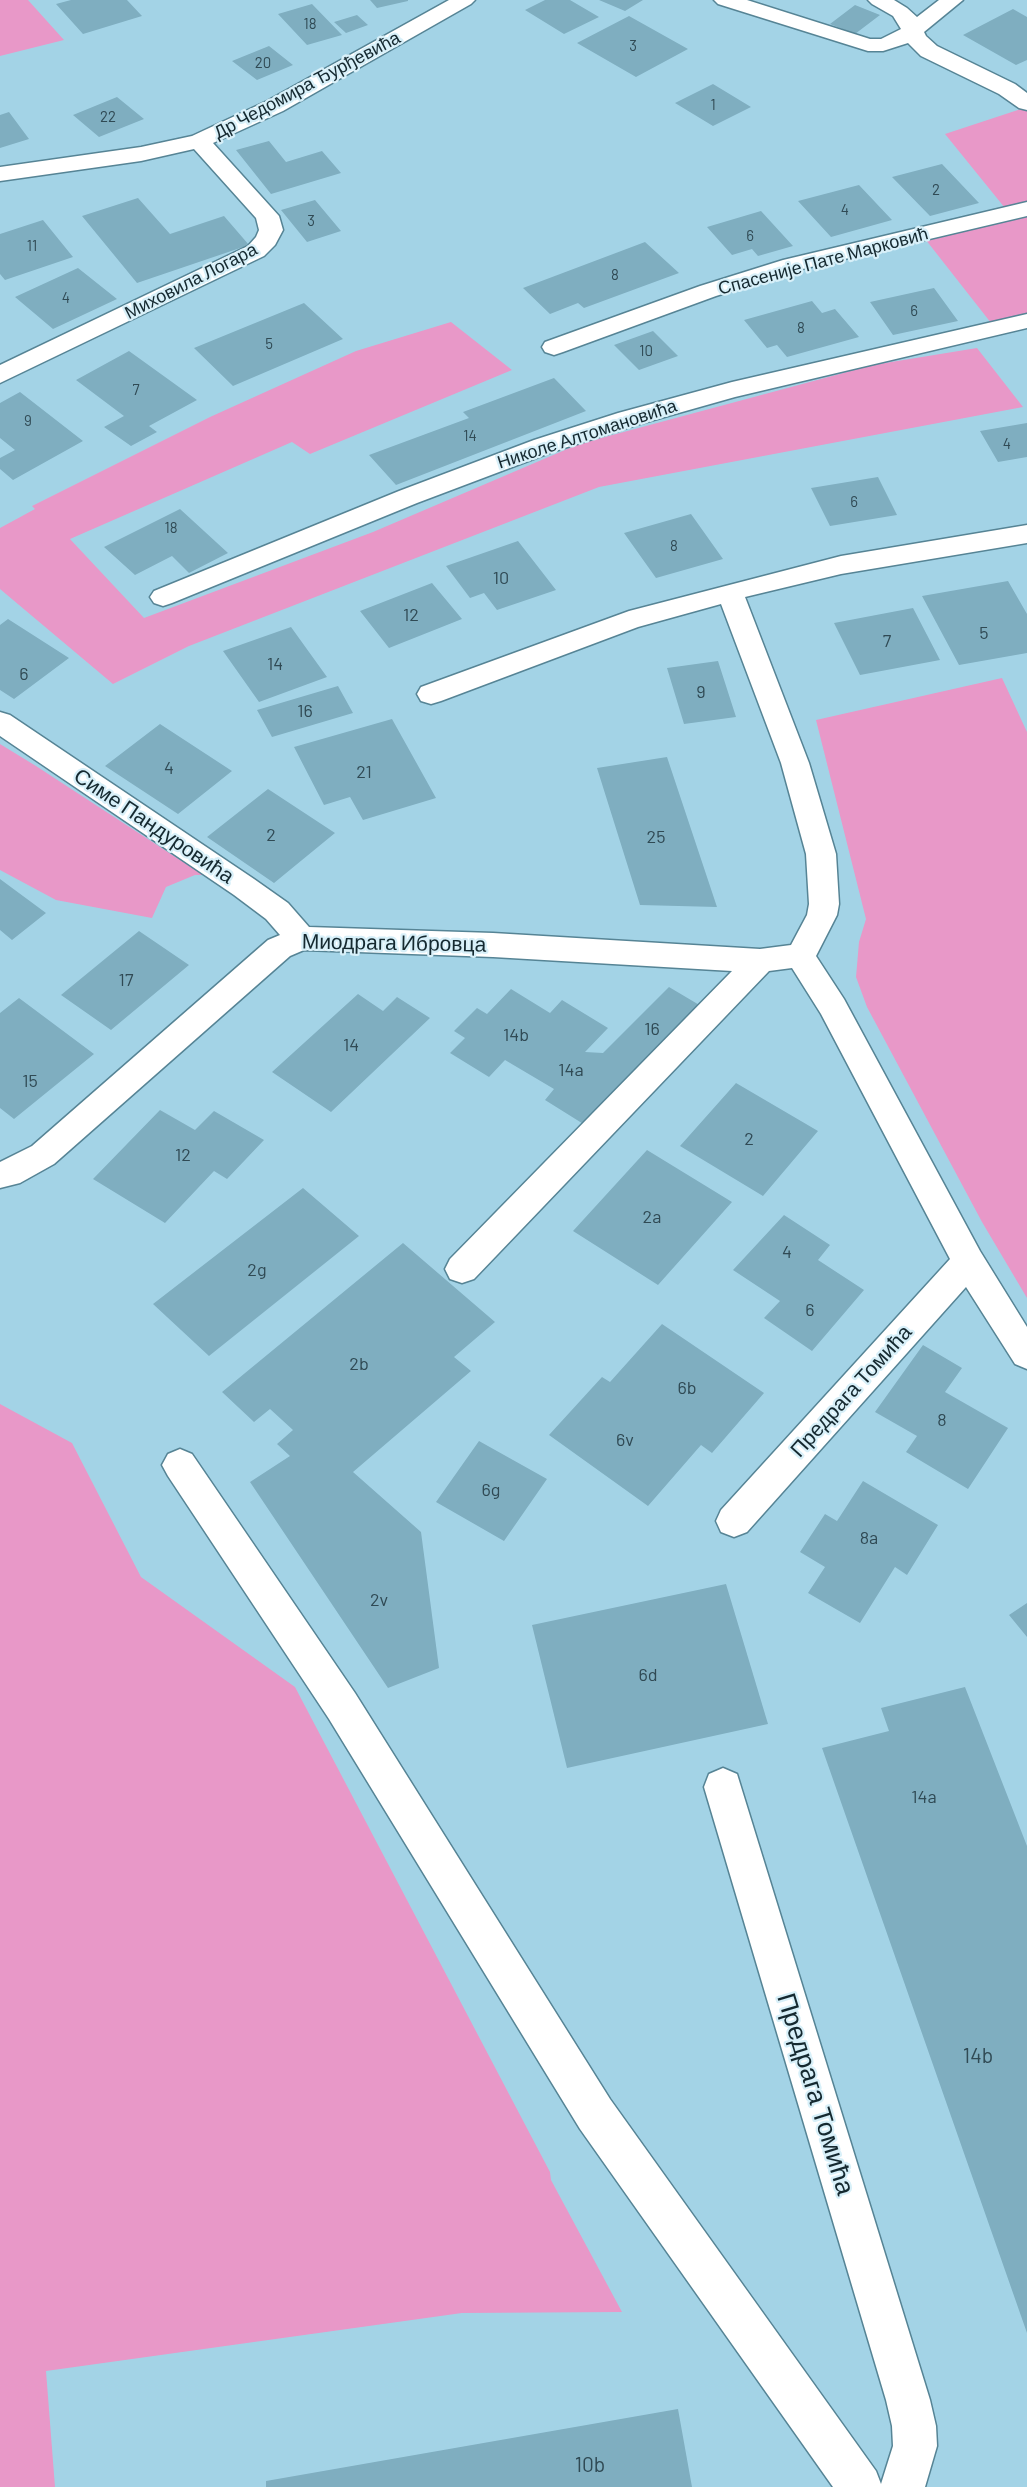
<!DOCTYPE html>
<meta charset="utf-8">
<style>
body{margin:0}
canvas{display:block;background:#a3d3e6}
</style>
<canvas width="1027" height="2487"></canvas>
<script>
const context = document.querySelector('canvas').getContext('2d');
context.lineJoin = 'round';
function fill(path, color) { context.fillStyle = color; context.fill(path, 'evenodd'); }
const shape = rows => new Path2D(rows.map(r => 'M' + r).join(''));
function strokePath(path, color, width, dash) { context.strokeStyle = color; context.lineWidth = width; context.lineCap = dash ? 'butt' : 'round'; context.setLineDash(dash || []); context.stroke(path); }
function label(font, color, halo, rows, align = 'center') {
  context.font = font + ' Barlow,sans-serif'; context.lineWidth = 4.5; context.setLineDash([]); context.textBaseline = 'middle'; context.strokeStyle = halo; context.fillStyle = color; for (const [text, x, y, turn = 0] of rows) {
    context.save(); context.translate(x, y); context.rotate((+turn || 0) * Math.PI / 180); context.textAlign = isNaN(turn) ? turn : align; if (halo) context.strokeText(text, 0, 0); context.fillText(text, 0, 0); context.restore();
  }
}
fill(shape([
 [0,0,28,0,64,40,0,56],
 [1027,107,1027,321,995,328,922,235,1009,213,945,134],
 [451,322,512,370,310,454,292,442,70,539,144,618,373,532,579,444,873,365,977,348,1023,407,599,487,189,646,113,684,0,589,0,528,35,509,32,506,210,417,356,351],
 [1002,678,1027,732,1027,1298,982,1222,867,1007,856,977,859,942,866,919,816,720],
 [0,744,36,766,203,875,195,875,166,887,152,918,56,900,0,870],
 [0,1404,72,1443,141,1577,295,1687,550,2172,551,2180,622,2312,462,2313,46,2371,55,2487,0,2487]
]), '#e898c8');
fill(shape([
 [71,0,127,0,142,16,83,34,56,4],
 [370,0,408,0,408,1,377,8],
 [545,0,570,0,599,17,564,34,525,10],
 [599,0,643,0,625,11],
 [312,4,342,35,307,45,278,14],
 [855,5,880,15,855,34,830,24],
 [1013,9,1027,17,1027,60,1016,65,963,35],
 [357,15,368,25,346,33,334,22],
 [629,16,688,49,636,77,577,43],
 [269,46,293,65,257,80,232,61],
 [713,84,751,107,713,126,675,103],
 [117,97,144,119,99,137,73,115],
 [9,112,29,139,0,148,0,115],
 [269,141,286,162,322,151,341,173,271,194,236,150],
 [942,164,979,203,930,216,892,177],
 [859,185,892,220,831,237,798,201],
 [138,198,170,234,224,216,249,245,137,283,82,216],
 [315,200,341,231,307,242,281,210],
 [761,211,793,246,758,256,752,249,732,255,707,227],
 [43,220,73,257,5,280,0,274,0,234],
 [645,242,679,273,584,308,578,303,550,314,523,288],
 [78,268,117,299,53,329,15,297],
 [934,288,958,321,893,335,870,302],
 [812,301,822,313,835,309,859,337,787,357,777,345,767,348,744,320],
 [304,303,343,339,233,386,194,348],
 [653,331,678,356,639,370,614,345],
 [129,351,197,400,149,426,157,432,131,446,104,427,124,416,76,380],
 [554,378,586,411,396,485,369,455,469,418,463,412],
 [20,392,83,441,13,480,0,469,0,458,15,450,0,438,0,403],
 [1027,423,1027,457,998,462,980,431],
 [878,477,897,515,830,526,811,488],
 [180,509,228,553,189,573,172,556,135,575,104,547],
 [691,514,723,559,656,578,624,533],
 [518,541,556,590,497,610,484,593,470,598,446,566],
 [1008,581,1027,614,1027,653,959,665,922,596],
 [432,583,462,619,389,648,360,611],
 [913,608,940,660,860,675,834,623],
 [8,619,69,658,14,699,0,690,0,625],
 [291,627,327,677,259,702,223,651],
 [718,661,736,717,684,724,667,668],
 [338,686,353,713,272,737,257,710],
 [392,719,436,798,363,820,350,797,324,805,294,747],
 [160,724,232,771,178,814,105,766],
 [667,757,717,907,640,905,597,768],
 [268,789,335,833,274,883,207,837],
 [0,879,46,913,12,940,0,930],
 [139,931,189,965,111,1030,61,995],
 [669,987,701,1006,585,1125,545,1100,554,1089,505,1060,489,1077,450,1053,465,1038,454,1031,477,1008,487,1014,511,989,550,1013,562,1000,608,1028,585,1052,603,1053],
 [358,994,383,1011,397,997,430,1018,331,1112,272,1072],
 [19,998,94,1054,14,1119,0,1108,0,1013],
 [736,1083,818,1131,763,1196,680,1146],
 [160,1110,195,1130,214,1111,264,1140,227,1179,214,1171,165,1223,93,1179],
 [647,1150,732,1202,658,1285,573,1231],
 [303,1188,359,1236,209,1356,153,1304],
 [784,1215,830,1245,818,1260,864,1290,812,1351,764,1318,780,1301,733,1270],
 [403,1243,495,1322,454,1357,471,1371,353,1472,421,1532,439,1668,388,1688,250,1482,290,1456,277,1444,293,1430,270,1409,254,1422,222,1392],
 [662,1324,764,1393,712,1453,701,1445,648,1506,549,1435,602,1377,610,1382],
 [923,1345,962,1368,945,1392,1008,1428,968,1489,906,1452,917,1436,875,1412],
 [479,1441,547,1479,504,1541,436,1502],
 [863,1481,938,1525,907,1575,895,1567,860,1623,808,1593,825,1567,800,1552,825,1514,837,1521],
 [726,1584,768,1724,567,1768,532,1625],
 [1027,1603,1027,1637,1009,1615],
 [965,1687,1027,1846,1027,2333,822,1748,889,1731,881,1708],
 [678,2409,692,2487,266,2487,266,2481]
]), '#7faec0');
const minor = shape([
 [449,0,475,0,471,4,283,111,213,143,279,216,283,230,275,245,264,256,0,383,0,365,248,246,256,237,259,230,256,218,194,149,141,161,0,181,0,167,141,147,192,136,267,101,449,0],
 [714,0,747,0,870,39,881,39,901,29,893,16,872,4,868,0,894,0,907,8,917,17,939,0,963,0,924,32,926,36,937,46,1015,84,1027,93,1027,110,1019,108,999,94,921,56,908,43,883,51,868,51,718,4,714,0],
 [1027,202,1027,216,798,270,716,296,563,352,554,355,545,352,542,347,545,342,700,286,783,260,1027,202],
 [1027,314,1027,328,735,397,636,425,552,452,417,503,172,603,163,606,154,603,150,597,154,591,399,491,534,440,618,413,732,382,1027,314],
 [1027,525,1027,543,841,574,745,597,809,763,836,854,839,904,837,915,816,956,844,999,980,1251,1027,1327,1027,1369,1015,1364,966,1287,747,1532,734,1537,721,1532,716,1521,721,1510,950,1259,821,1014,792,968,769,971,474,1279,462,1283,450,1279,445,1269,450,1259,732,971,493,957,304,950,290,956,54,1164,20,1183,0,1188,0,1162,32,1146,268,940,280,935,266,919,234,895,0,736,0,712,10,715,254,879,288,903,309,927,493,933,760,949,791,945,807,915,809,904,806,854,781,763,721,604,638,627,441,701,431,704,421,701,417,694,421,687,629,611,841,556,1027,525],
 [180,1449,192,1454,355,1693,610,2099,876,2471,881,2484,893,2446,892,2426,886,2400,704,1787,709,1774,723,1768,737,1774,930,2400,936,2426,937,2446,925,2487,833,2487,580,2129,329,1719,168,1476,162,1465,168,1454,180,1449]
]);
strokePath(minor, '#568495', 3);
fill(minor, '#fff');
label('15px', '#304a54', null, [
 ["18",310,24],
 ["3",633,46],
 ["20",263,63],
 ["1",713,105],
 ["22",108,117],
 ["2",936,190],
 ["4",845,210],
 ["3",311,221],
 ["6",750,236],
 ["11",32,246],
 ["8",615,275],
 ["4",66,298],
 ["6",914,311],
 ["8",801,328],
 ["5",269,344],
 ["10",646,351],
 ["7",136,390],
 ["9",28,421],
 ["14",470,436],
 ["4",1007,444],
 ["6",854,502],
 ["18",171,528],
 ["8",674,546]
]);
label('18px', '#152930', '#d8f0f9', [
 ["Др Чедомира Ђурђевића",307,85,-28],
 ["Спасеније Пате Марковић",823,261,-15],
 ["Миховила Логара",191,281,-27],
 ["Николе Алтомановића",587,434,-18]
]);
label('18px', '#304a54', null, [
 ["10",501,578],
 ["12",411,615],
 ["5",984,633],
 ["7",887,641],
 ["14",275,664],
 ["6",24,674],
 ["9",701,692],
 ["16",305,711],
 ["4",169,768],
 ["21",364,772],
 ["2",271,835],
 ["25",656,837],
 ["17",126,980],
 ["16",652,1029],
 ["14b",516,1035],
 ["14",351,1045],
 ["14a",571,1070],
 ["15",30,1081],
 ["2",749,1139],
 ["12",183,1155],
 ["2a",652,1217],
 ["4",787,1252],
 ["2g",257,1270],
 ["6",810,1310],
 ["2b",359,1364],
 ["6b",687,1388],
 ["8",942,1420],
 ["6v",625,1440],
 ["6g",491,1490],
 ["8a",869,1538],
 ["2v",379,1600],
 ["6d",648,1675],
 ["14a",924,1797]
]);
label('21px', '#152930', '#d8f0f9', [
 ["Симе Пандуровића",154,826,34],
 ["Миодрага Ибровца",394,943,1],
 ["Предрага Томића",851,1391,-48]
]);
label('21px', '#304a54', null, [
 ["14b",978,2056],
 ["10b",590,2465]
]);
label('26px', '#152930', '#d8f0f9', [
 ["Предрага Томића",816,2094,73]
]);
</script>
